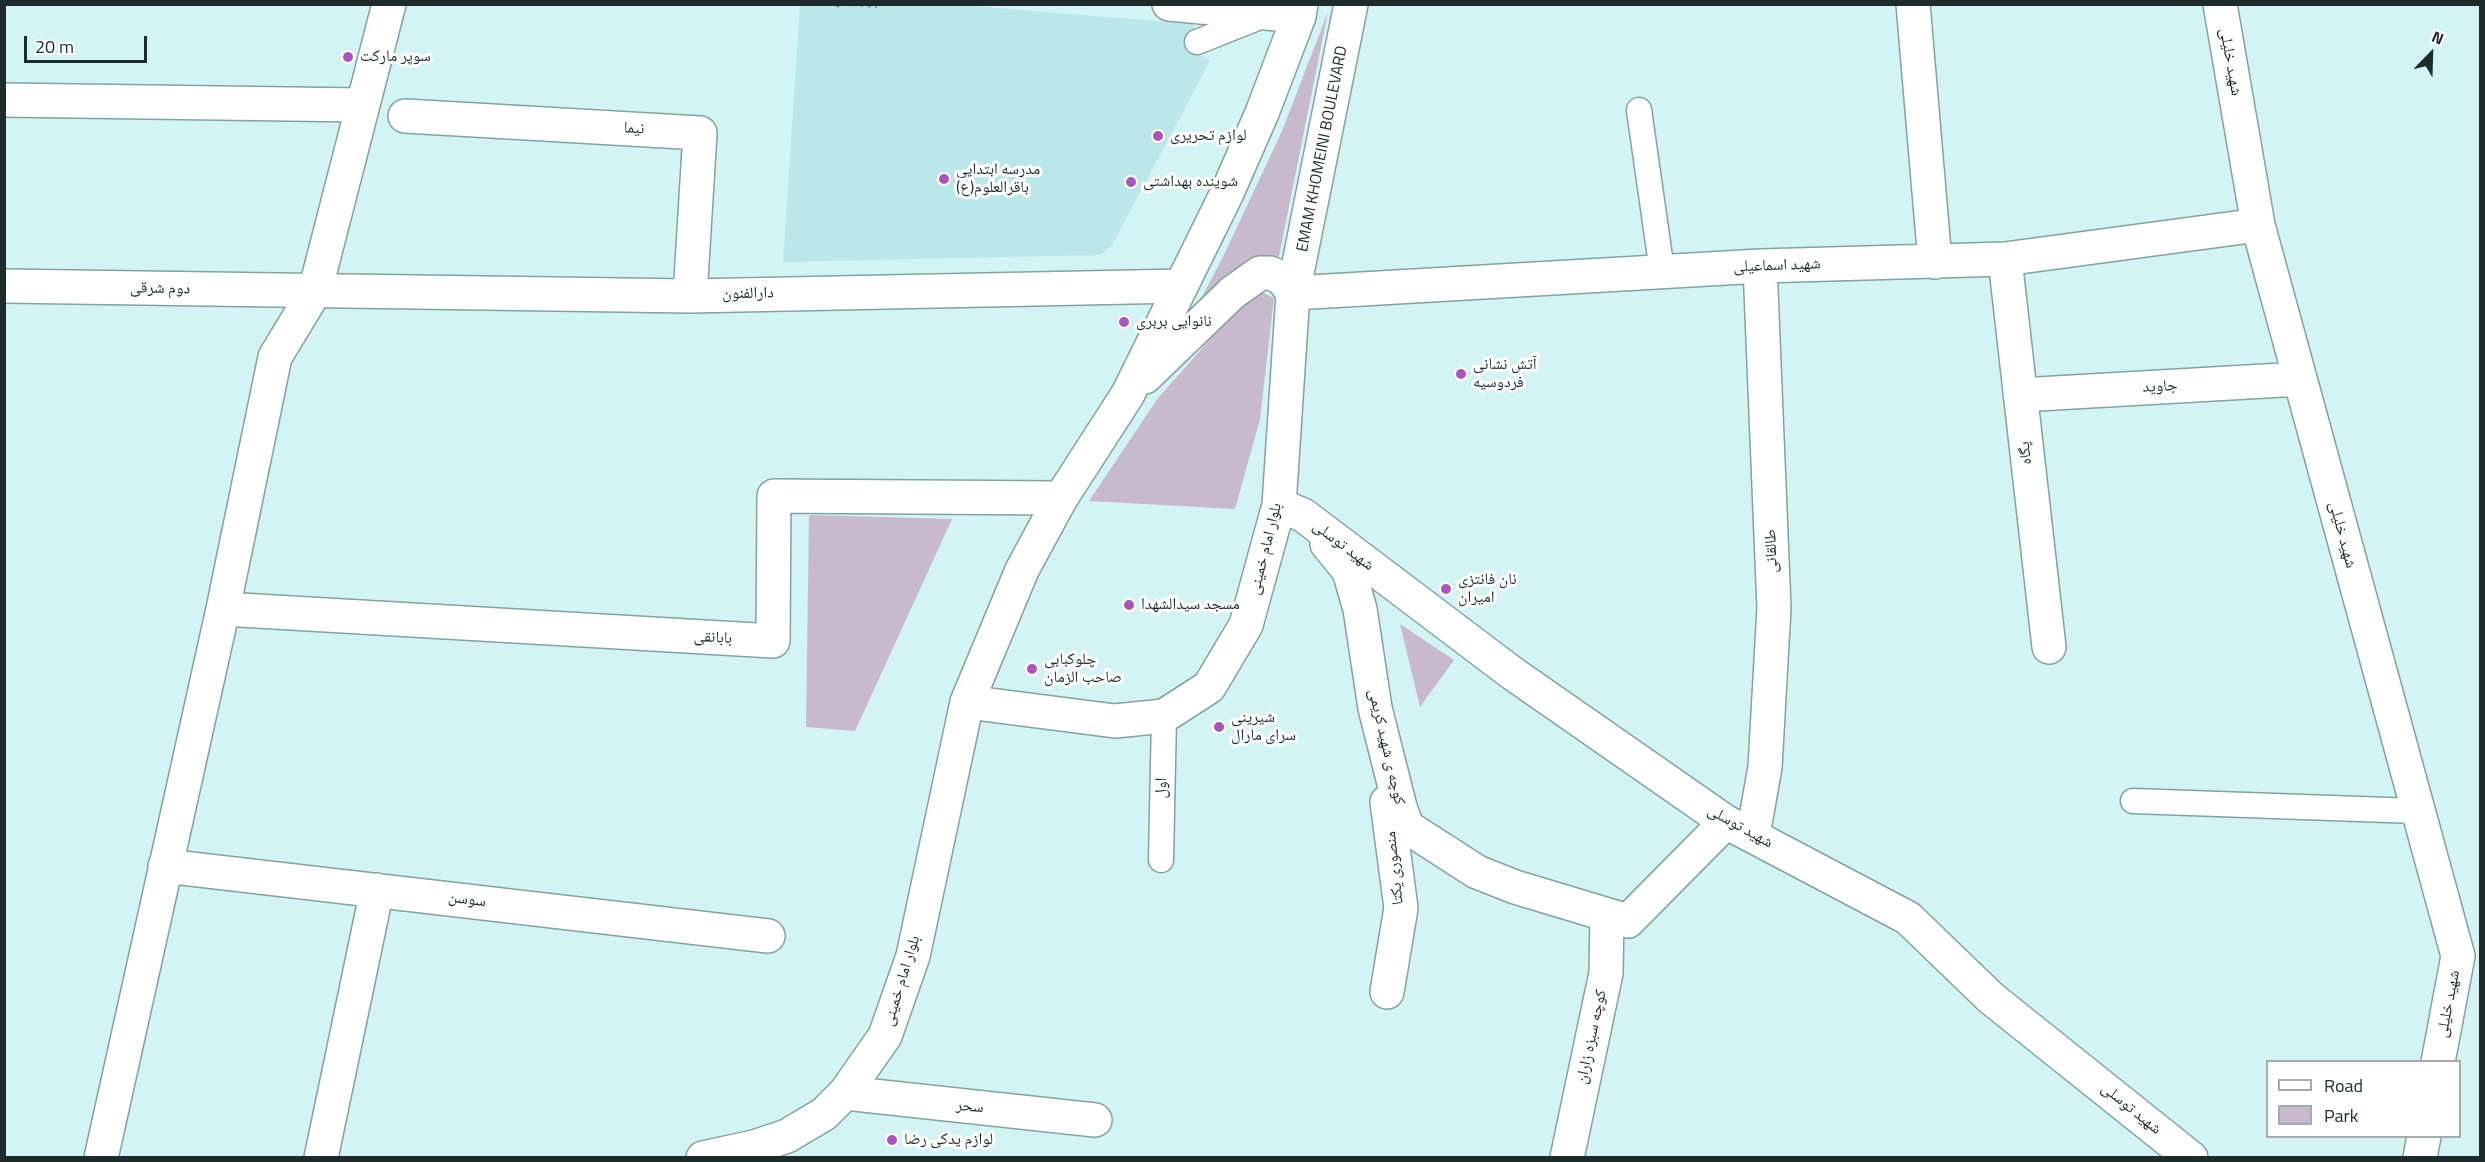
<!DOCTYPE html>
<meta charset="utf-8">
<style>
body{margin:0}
#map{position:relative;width:2485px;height:1162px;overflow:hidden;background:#d2f4f4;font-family:"Titillium Web",sans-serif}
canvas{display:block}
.frame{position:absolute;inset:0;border:6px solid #1e2b2b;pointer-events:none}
.legend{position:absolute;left:2266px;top:1060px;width:195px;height:78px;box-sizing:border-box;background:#fff;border:2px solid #a5aaaa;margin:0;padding:8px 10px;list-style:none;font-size:18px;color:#1e2b2b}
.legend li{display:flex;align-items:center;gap:12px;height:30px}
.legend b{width:30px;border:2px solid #a5aaaa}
.north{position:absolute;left:2401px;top:24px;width:60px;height:60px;-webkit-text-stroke:4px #fff;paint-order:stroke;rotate:23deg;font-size:16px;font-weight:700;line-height:24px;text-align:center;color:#1e2b2b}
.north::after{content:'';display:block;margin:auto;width:21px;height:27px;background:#1e2b2b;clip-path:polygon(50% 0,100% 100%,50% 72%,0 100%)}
.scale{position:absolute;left:24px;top:36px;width:123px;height:27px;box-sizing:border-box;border:3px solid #1e2b2b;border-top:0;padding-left:8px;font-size:18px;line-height:21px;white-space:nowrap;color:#1e2b2b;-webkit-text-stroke:4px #fff;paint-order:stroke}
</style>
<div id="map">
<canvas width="2485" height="1162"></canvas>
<div class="frame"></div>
<ul class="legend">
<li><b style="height:8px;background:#fff"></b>Road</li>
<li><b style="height:16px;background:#c9b9cc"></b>Park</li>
</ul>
<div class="north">N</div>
<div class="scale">20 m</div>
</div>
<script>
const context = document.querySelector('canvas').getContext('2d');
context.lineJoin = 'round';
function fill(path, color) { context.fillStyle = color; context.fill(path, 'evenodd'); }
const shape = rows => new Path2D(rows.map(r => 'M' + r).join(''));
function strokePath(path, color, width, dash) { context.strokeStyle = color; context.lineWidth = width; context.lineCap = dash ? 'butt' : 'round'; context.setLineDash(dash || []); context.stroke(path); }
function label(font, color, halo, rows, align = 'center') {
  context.font = font + ' "Titillium Web","Noto Naskh Arabic",sans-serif'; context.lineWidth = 6; context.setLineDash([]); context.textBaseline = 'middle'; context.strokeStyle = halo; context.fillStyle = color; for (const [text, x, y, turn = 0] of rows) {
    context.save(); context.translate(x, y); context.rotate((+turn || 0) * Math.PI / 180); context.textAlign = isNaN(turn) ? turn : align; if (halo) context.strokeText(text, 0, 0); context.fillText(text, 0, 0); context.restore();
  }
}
fill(shape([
 [800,5,961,5,1193,24,1202,56,1210,61,1111,247,1099,255,783,262]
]), '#bce7e8');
fill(shape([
 [1328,12,1278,261,1194,312,1223,257,1282,131],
 [1264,293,1274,298,1260,419,1235,509,1089,501,1158,398,1237,309,1251,294],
 [809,515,952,519,855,731,806,727],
 [1400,624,1454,660,1420,707]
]), '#c9b9cc');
const lane = shape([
 [1197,42,1265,15],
 [1639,110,1662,271],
 [2133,801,2416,811],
 [1161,860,1164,716]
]);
const street = shape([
 [1169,4,1299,16],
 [1913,4,1935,262],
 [2220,4,2258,225,2458,956,2438,1062],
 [4,100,361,105],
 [405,116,700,133,690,296],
 [2005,259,2049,647],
 [4,286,690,296,1181,286],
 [1293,293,1760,266,2005,259,2258,225],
 [2020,395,2300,379],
 [1279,505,1303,515,1512,673,1726,822,1908,918,1991,998,2191,1158],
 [1327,544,1349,571,1360,609,1375,708,1400,807,1407,827,1477,872,1515,887,1628,921,1726,822],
 [223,609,773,641,774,496,1061,498],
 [1753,835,1765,767,1774,608,1760,266],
 [165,866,768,936],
 [1387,992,1401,908,1387,802],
 [845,1093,1095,1120],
 [101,1158,223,609,275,357,315,291,389,4],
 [321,1158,377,890],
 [1567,1158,1606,973,1607,915],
 [2420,1158,2424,1136]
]);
const secondary = shape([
 [1145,377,1232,293,1260,273,1270,273,1282,278,1293,293],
 [967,702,1115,721,1164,716,1209,687,1246,625,1279,505,1293,293,1351,4],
 [703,1158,754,1147,787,1136,824,1114,845,1093,885,1036,913,956,967,702,1022,570,1061,498,1128,394,1227,193,1262,113,1299,16,1301,4]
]);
strokePath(lane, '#82a2a3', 27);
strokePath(street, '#82a2a3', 36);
strokePath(secondary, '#82a2a3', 36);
strokePath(shape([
 [853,4,877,6],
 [837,7,838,4]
]), '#789090', 4, [3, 4.5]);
strokePath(lane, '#fff', 24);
strokePath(street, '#fff', 33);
strokePath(secondary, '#fff', 33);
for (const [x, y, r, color] of [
 [348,57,6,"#ab52be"],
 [1158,136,6,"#ab52be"],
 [944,179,6,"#ab52be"],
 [1131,182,6,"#ab52be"],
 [1124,322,6,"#ab52be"],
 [1461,374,6,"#ab52be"],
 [1446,589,6,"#ab52be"],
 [1129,605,6,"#ab52be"],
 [1032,669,6,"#ab52be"],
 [1219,727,6,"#ab52be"],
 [892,1140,6,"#ab52be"]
]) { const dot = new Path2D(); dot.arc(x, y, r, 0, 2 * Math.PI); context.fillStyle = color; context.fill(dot); strokePath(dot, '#fff', 2); }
label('16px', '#1e2b2b', '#fff', [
 ["سوپر مارکت",360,57],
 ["لوازم تحریری",1170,136],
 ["مدرسه ابتدایی",956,170],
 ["باقرالعلوم(ع)",956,188],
 ["شوینده بهداشتی",1143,182],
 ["نانوایی بربری",1136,322],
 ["آتش نشانی",1473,365],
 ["فردوسیه",1473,383],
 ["نان فانتزی",1458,580],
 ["امیران",1458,598],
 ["مسجد سیدالشهدا",1141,605],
 ["چلوکبابی",1044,660],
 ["صاحب الزمان",1044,678],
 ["شیرینی",1231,718],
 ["سرای مارال",1231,736],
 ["لوازم یدکی رضا",904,1140]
], 'left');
label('16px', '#1e2b2b', '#fff', [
 ["شهید خلیلی",2230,62,80],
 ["نیما",634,129,3],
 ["EMAM KHOMEINI BOULEVARD",1323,149,-79],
 ["شهید اسماعیلی",1777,266,-2],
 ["دوم شرقی",160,289,1],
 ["دارالفنون",748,294,-1],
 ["جاوید",2160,387,-3],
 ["پگاه",2026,453,-96],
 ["شهید خلیلی",2342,535,75],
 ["شهید توسلی",1343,546,37],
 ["بلوار امام خمینی",1266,549,-76],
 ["طالقانی",1772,551,-92],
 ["بابانقی",713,638,3],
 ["کوچه ی شهید کریمی",1386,747,77],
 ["اول",1162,788,-89],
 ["شهید توسلی",1740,827,29],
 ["منصوری یکتا",1395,868,-96],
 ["سوسن",467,900,7],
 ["بلوار امام خمینی",902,981,-73],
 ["شهید خلیلی",2449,1004,-79],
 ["کوچه سبزه زاران",1592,1037,-78],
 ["سحر",970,1107,6],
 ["شهید توسلی",2131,1109,39]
]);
</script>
